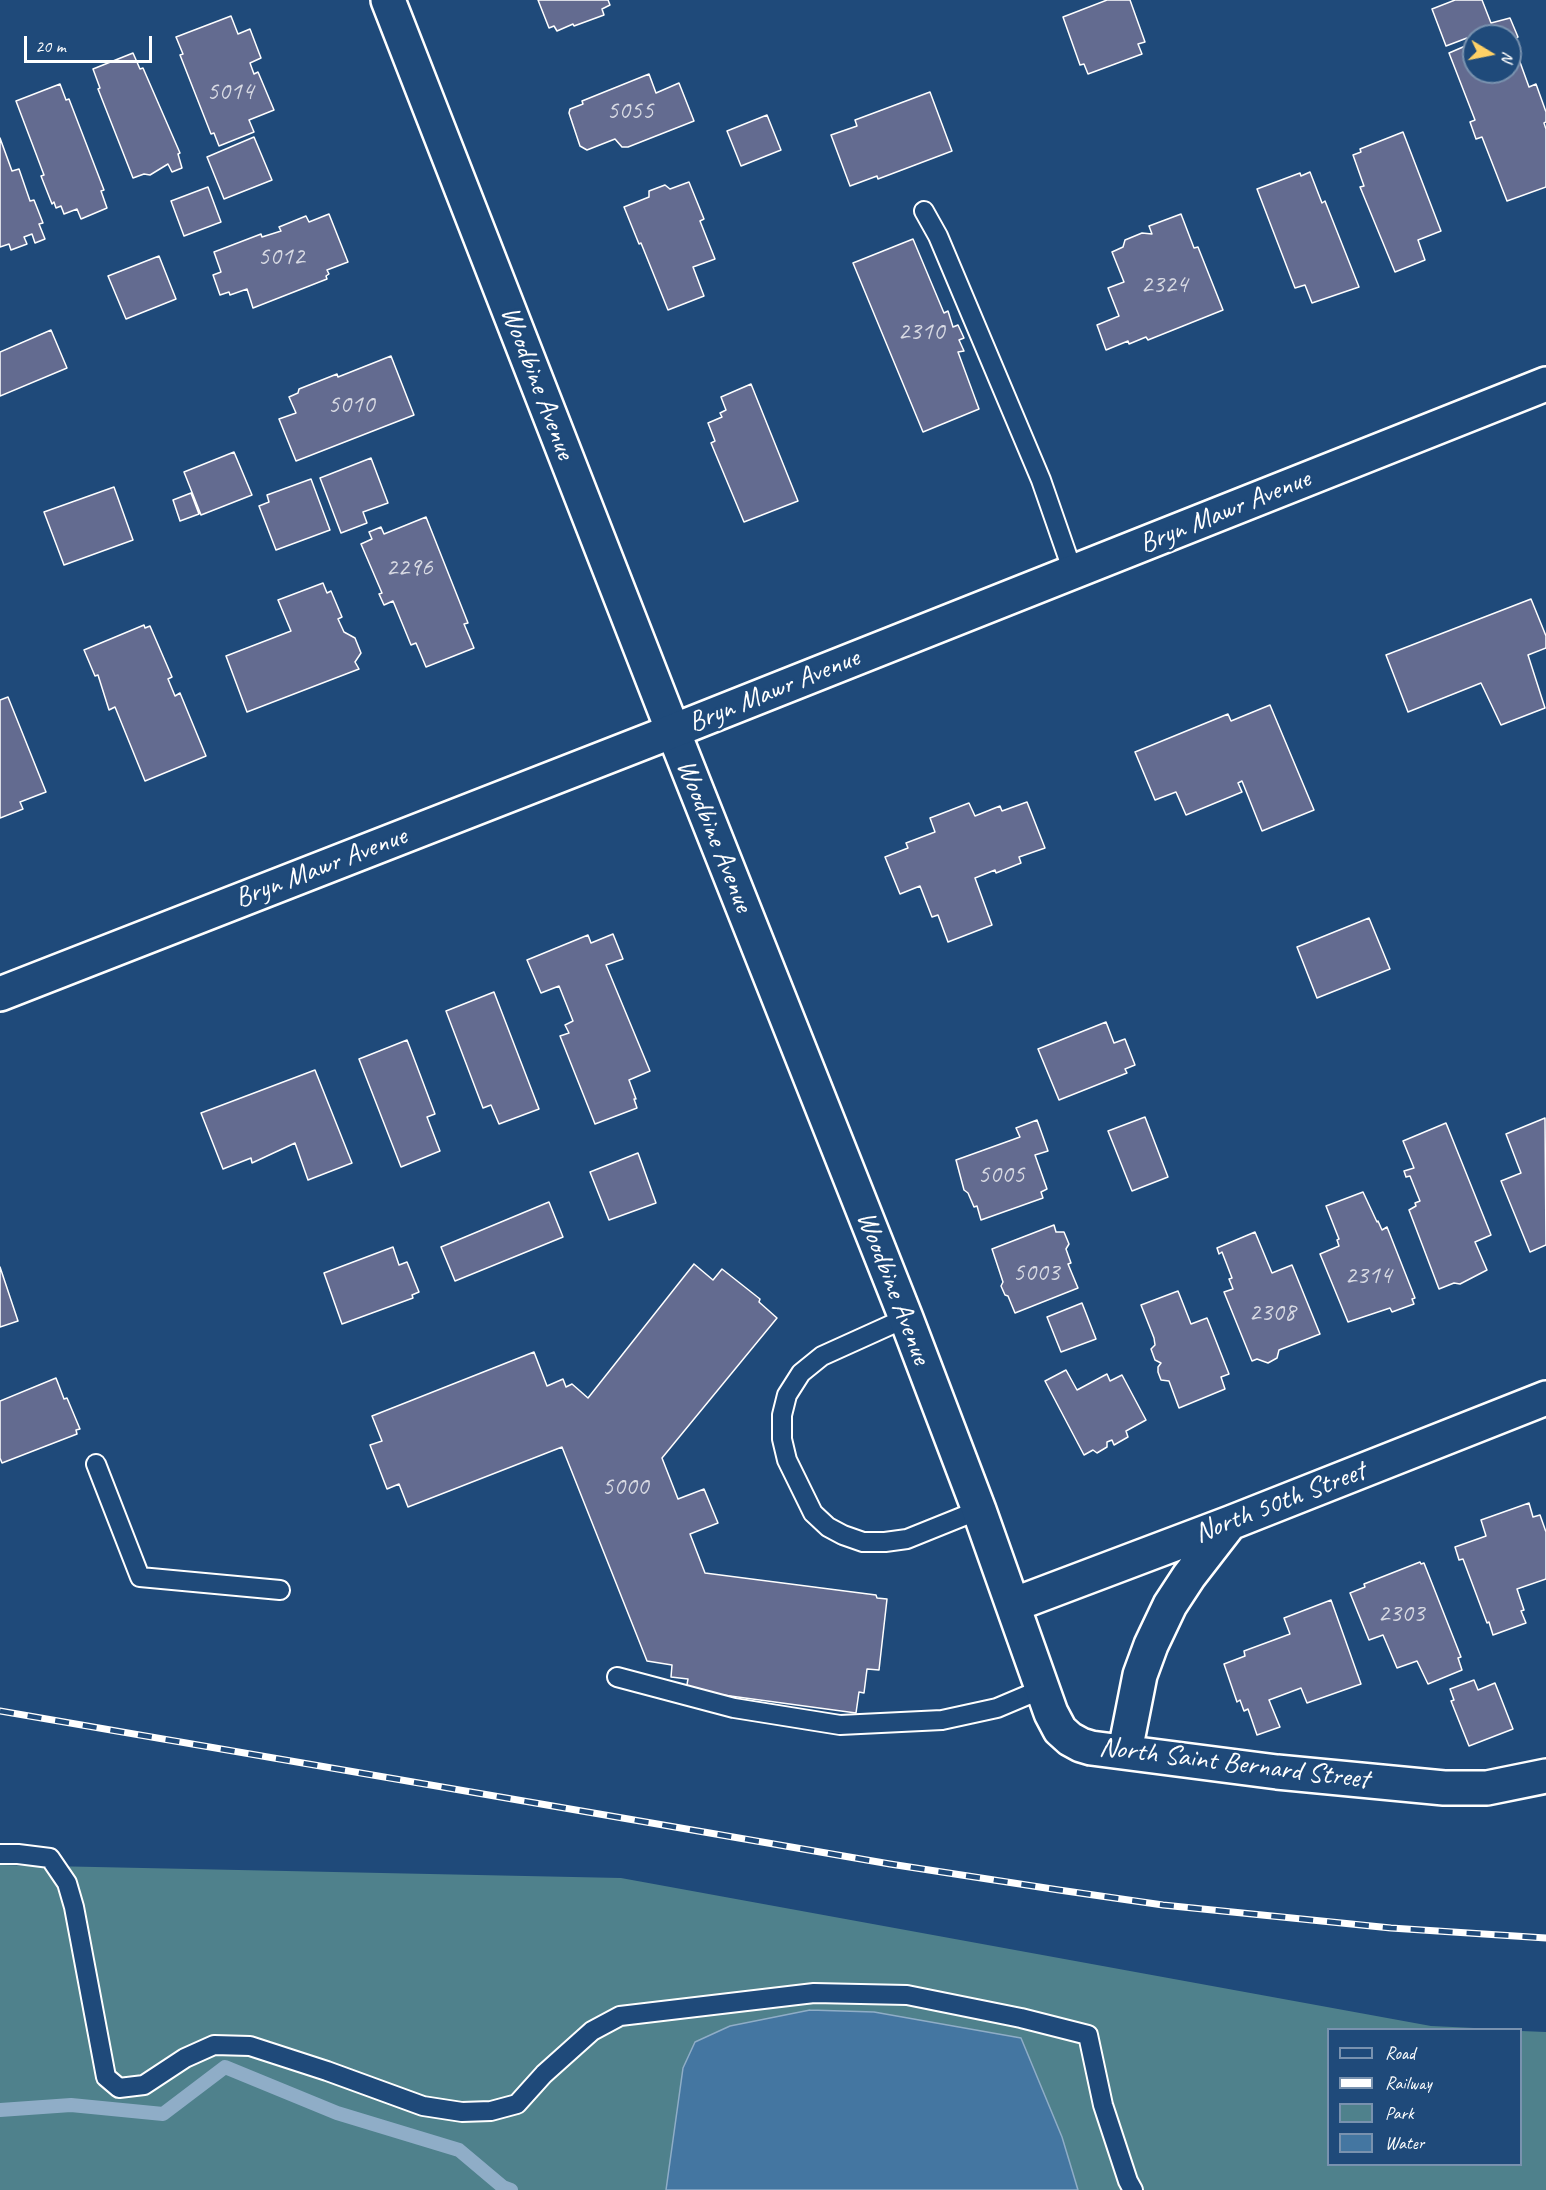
<!DOCTYPE html>
<style>
body{margin:0}
#map{position:relative;width:1546px;height:2190px;overflow:hidden;background:#1f4a7a;font-family:Caveat,sans-serif}
canvas{display:block}
.legend{position:absolute;left:1327px;top:2028px;width:195px;height:138px;box-sizing:border-box;background:#1f4a7a;border:2px solid #7992af;margin:0;padding:8px 10px;list-style:none;font-size:18px;color:#fff}
.legend li{display:flex;align-items:center;gap:12px;height:30px}
.legend b{width:30px;border:2px solid #7992af}
.north{position:absolute;left:1462px;top:24px;width:60px;height:60px;box-sizing:border-box;background:#1f4a7a;border:2px solid #7992af;border-radius:50%;rotate:100deg;font-size:16px;font-weight:700;line-height:24px;text-align:center;color:#fff}
.north::after{content:'';display:block;margin:auto;width:21px;height:27px;background:#ffd166;clip-path:polygon(50% 0,100% 100%,50% 72%,0 100%)}
.scale{position:absolute;left:24px;top:36px;width:128px;height:27px;box-sizing:border-box;border:3px solid #fff;border-top:0;padding-left:8px;font-size:18px;line-height:21px;white-space:nowrap;color:#fff;-webkit-text-stroke:4px #1f4a7a;paint-order:stroke}
</style>
<div id="map">
<canvas width="1546" height="2190"></canvas>
<ul class="legend">
<li><b style="height:8px;background:#1f4a7a"></b>Road</li>
<li><b style="height:8px;background:#fff"></b>Railway</li>
<li><b style="height:16px;background:#4f818c"></b>Park</li>
<li><b style="height:16px;background:#4476a1"></b>Water</li>
</ul>
<div class="north">N</div>
<div class="scale">20 m</div>
</div>
<script>
const context = document.querySelector('canvas').getContext('2d');
context.lineJoin = 'round';
function fill(path, color) { context.fillStyle = color; context.fill(path, 'evenodd'); }
const shape = rows => new Path2D(rows.map(r => 'M' + r).join(''));
function strokePath(path, color, width, dash) { context.strokeStyle = color; context.lineWidth = width; context.lineCap = dash ? 'butt' : 'round'; context.setLineDash(dash || []); context.stroke(path); }
function label(font, color, halo, rows, align = 'center') {
  context.font = font + ' Caveat,sans-serif'; context.lineWidth = 5; context.setLineDash([]); context.textBaseline = 'middle'; context.strokeStyle = halo; context.fillStyle = color; for (const [text, x, y, turn = 0] of rows) {
    context.save(); context.translate(x, y); context.rotate((+turn || 0) * Math.PI / 180); context.textAlign = isNaN(turn) ? turn : align; if (halo) context.strokeText(text, 0, 0); context.fillText(text, 0, 0); context.restore();
  }
}
fill(shape([
 [0,1865,621,1878,1431,2026,1496,2029,1328,2030,1328,2164,1520,2164,1521,2031,1546,2032,1546,2190,0,2190]
]), '#4f818c');
const water = shape([
 [810,2010,874,2012,1021,2038,1062,2137,1078,2190,666,2190,683,2068,695,2042,730,2026,810,2010]
]);
fill(water, '#4476a1');
strokePath(water, '#8fadc7', 1.5);
strokePath(shape([
 [0,2110,71,2105,163,2114,225,2067,337,2113,459,2150,503,2187,511,2190]
]), '#8fadc7', 14);
const building = shape([
 [538,0,608,0,610,5,602,9,604,15,574,26,573,24,557,31,554,26,549,28,538,0],
 [1107,0,1130,0,1145,42,1138,44,1142,54,1088,74,1084,64,1080,65,1063,17,1107,0],
 [1455,0,1482,0,1491,23,1510,18,1518,37,1512,40,1529,87,1536,84,1546,112,1546,122,1544,123,1546,129,1546,187,1507,201,1482,137,1476,139,1470,122,1475,120,1449,53,1470,44,1467,38,1446,46,1432,9,1455,0],
 [1474,36,1510,36,1510,72,1474,72,1474,36],
 [231,16,238,34,250,29,261,58,250,63,254,74,258,72,274,110,249,120,254,132,219,146,214,133,211,134,180,55,183,54,176,37,231,16],
 [133,53,140,69,143,68,180,153,178,154,182,168,172,172,168,164,150,175,144,174,133,178,98,89,100,88,93,69,133,53],
 [649,74,656,93,679,83,694,121,628,147,622,147,615,139,587,150,580,146,569,113,570,109,583,104,582,101,649,74],
 [60,84,66,100,69,99,104,190,101,191,107,208,81,219,77,209,64,214,61,206,56,208,54,202,52,204,41,176,44,175,16,101,60,84],
 [930,92,952,151,878,179,877,176,850,186,831,135,857,126,855,120,930,92],
 [767,115,781,150,741,166,727,131,767,115],
 [1403,132,1441,231,1418,240,1425,260,1395,272,1360,187,1364,186,1353,155,1361,152,1360,149,1403,132],
 [254,137,272,180,224,199,207,157,254,137],
 [0,138,12,171,19,169,30,201,34,200,43,223,39,224,45,239,35,243,32,234,24,237,27,244,11,250,9,244,0,247,0,138],
 [1310,172,1322,203,1325,201,1359,287,1312,303,1305,285,1295,288,1257,189,1300,173,1301,176,1310,172],
 [689,182,704,219,700,221,715,259,693,267,704,296,668,310,641,243,639,244,624,207,649,197,649,191,665,185,670,189,689,182],
 [208,187,221,222,184,236,171,201,208,187],
 [329,214,348,262,327,270,329,274,326,276,327,279,253,308,247,289,230,295,229,292,220,295,213,275,221,272,214,252,261,234,262,237,281,231,279,227,306,216,309,222,329,214],
 [1181,214,1194,248,1198,247,1223,310,1148,340,1146,337,1129,344,1128,341,1106,350,1097,325,1119,316,1108,288,1124,282,1112,252,1123,247,1125,240,1142,233,1152,234,1149,226,1181,214],
 [913,239,944,313,948,311,953,327,958,325,964,338,959,340,964,351,958,352,979,409,923,432,853,263,913,239],
 [159,256,176,299,126,319,108,276,159,256],
 [51,330,67,368,0,396,0,352,51,330],
 [391,356,414,415,296,461,279,419,296,413,289,397,298,393,299,389,337,374,338,377,391,356],
 [751,384,798,501,744,522,711,443,715,441,708,423,722,417,720,413,726,410,721,397,751,384],
 [234,452,252,495,201,515,184,472,234,452],
 [371,458,388,503,363,512,367,523,341,533,320,478,371,458],
 [311,479,330,530,276,550,259,506,269,502,267,495,311,479],
 [114,487,133,540,64,565,44,512,114,487],
 [191,493,199,514,180,521,173,500,191,493],
 [426,517,468,623,464,624,474,648,426,667,416,643,411,645,393,601,384,605,379,594,382,593,361,544,372,539,369,532,381,527,384,534,426,517],
 [323,583,327,593,331,591,342,617,338,619,344,632,355,638,361,653,355,662,359,669,247,712,226,656,291,631,278,600,323,583],
 [1531,599,1546,636,1546,648,1528,655,1545,708,1501,725,1481,683,1408,712,1386,655,1531,599],
 [144,625,145,628,150,626,172,677,168,679,175,696,180,693,206,756,145,781,115,707,109,710,98,675,95,676,84,650,144,625],
 [8,697,46,792,20,802,23,809,0,818,0,700,8,697],
 [1270,705,1314,810,1262,831,1242,781,1238,783,1242,792,1186,815,1176,792,1155,800,1135,752,1228,714,1231,721,1270,705],
 [1027,802,1045,848,1019,857,1021,863,996,873,995,870,975,878,992,925,948,942,938,915,932,917,920,886,900,894,885,857,908,848,906,843,935,832,930,818,969,803,975,816,1000,806,1002,811,1027,802],
 [1369,918,1390,969,1317,998,1297,947,1369,918],
 [613,934,623,959,606,965,650,1071,629,1080,636,1099,634,1099,637,1108,595,1124,560,1036,569,1033,565,1025,573,1021,559,986,541,993,527,960,588,935,591,943,613,934],
 [494,992,539,1109,499,1124,491,1105,483,1108,446,1011,494,992],
 [1106,1022,1114,1043,1125,1039,1135,1065,1125,1069,1127,1073,1059,1100,1038,1049,1106,1022],
 [407,1040,435,1114,427,1117,440,1151,401,1167,359,1059,407,1040],
 [315,1070,352,1163,308,1180,295,1143,252,1163,251,1158,223,1169,201,1113,315,1070],
 [1145,1117,1168,1177,1132,1191,1108,1131,1145,1117],
 [1545,1118,1546,1245,1530,1252,1501,1181,1521,1173,1506,1134,1545,1118],
 [1037,1120,1048,1151,1035,1155,1047,1189,1041,1192,1043,1198,981,1220,977,1206,974,1207,968,1193,964,1190,956,1160,1020,1137,1016,1128,1037,1120],
 [1446,1123,1491,1235,1475,1242,1487,1270,1460,1284,1454,1283,1439,1289,1409,1210,1416,1206,1415,1203,1420,1201,1410,1176,1406,1177,1404,1171,1414,1168,1403,1141,1446,1123],
 [638,1153,656,1203,609,1220,590,1172,638,1153],
 [1363,1192,1377,1222,1378,1221,1382,1230,1387,1227,1415,1298,1412,1299,1414,1304,1392,1312,1390,1308,1348,1322,1320,1254,1339,1246,1337,1240,1339,1239,1326,1206,1363,1192],
 [549,1202,563,1237,455,1281,441,1247,549,1202],
 [1054,1225,1056,1232,1064,1232,1069,1244,1066,1249,1071,1263,1068,1264,1078,1288,1015,1313,1008,1296,1005,1295,1001,1286,1003,1282,992,1249,1054,1225],
 [1255,1232,1272,1273,1292,1265,1320,1334,1279,1350,1277,1358,1268,1363,1257,1359,1252,1361,1224,1292,1233,1289,1229,1279,1232,1278,1222,1252,1219,1254,1217,1248,1255,1232],
 [393,1247,399,1265,407,1262,419,1292,412,1295,413,1298,342,1324,324,1273,393,1247],
 [694,1264,713,1280,722,1269,760,1299,759,1302,777,1318,662,1458,678,1499,704,1489,718,1523,690,1534,705,1573,876,1595,877,1598,887,1599,879,1670,867,1669,864,1693,859,1692,856,1713,686,1690,688,1679,671,1677,672,1665,647,1661,562,1447,408,1507,399,1484,387,1489,370,1445,382,1441,372,1416,534,1352,547,1386,563,1379,566,1387,572,1384,588,1398,694,1264],
 [0,1267,18,1321,0,1327,0,1267],
 [1178,1291,1191,1324,1207,1318,1229,1374,1221,1377,1225,1389,1179,1408,1169,1381,1161,1380,1158,1372,1158,1367,1161,1363,1155,1360,1151,1349,1155,1345,1154,1338,1141,1305,1178,1291],
 [1082,1303,1096,1339,1061,1352,1047,1317,1082,1303],
 [1066,1370,1077,1390,1107,1374,1110,1381,1122,1375,1146,1420,1126,1431,1128,1437,1114,1445,1112,1440,1107,1442,1107,1447,1097,1453,1093,1450,1084,1455,1045,1381,1066,1370],
 [56,1378,64,1399,67,1398,80,1429,76,1430,77,1434,2,1463,0,1458,0,1401,56,1378],
 [1529,1503,1533,1517,1540,1515,1546,1532,1546,1579,1517,1589,1524,1610,1521,1611,1526,1623,1493,1635,1489,1622,1487,1623,1463,1559,1459,1560,1455,1547,1486,1536,1481,1520,1529,1503],
 [1420,1562,1421,1564,1424,1563,1461,1657,1458,1658,1462,1670,1428,1684,1417,1661,1397,1668,1383,1635,1369,1640,1350,1593,1365,1587,1364,1584,1420,1562],
 [1331,1600,1361,1684,1307,1703,1301,1688,1269,1700,1280,1727,1257,1735,1248,1709,1244,1711,1240,1700,1237,1702,1224,1664,1245,1656,1244,1651,1290,1634,1284,1618,1331,1600],
 [1474,1680,1478,1690,1495,1683,1513,1729,1469,1746,1451,1701,1454,1700,1450,1689,1474,1680]
]);
fill(building, '#636b90');
strokePath(building, '#fff', 1.5);
const lane = shape([
 [924,211,938,236,1041,480,1073,572],
 [906,1318,822,1356,801,1373,787,1395,782,1415,782,1439,787,1460,813,1513,828,1527,843,1535,863,1542,885,1542,907,1539,979,1510],
 [96,1464,140,1577,280,1590],
 [617,1677,734,1708,840,1725,942,1720,997,1708,1042,1689],
 [0,1854,18,1854,50,1858,67,1883,74,1907,106,2077,119,2088,144,2085,185,2058,214,2045,250,2046,327,2071,423,2106,462,2112,491,2111,517,2104,544,2074,592,2031,620,2016,814,1993,907,1995,1021,2018,1088,2035,1103,2105,1128,2181,1133,2190]
]);
const street = shape([
 [388,0,673,731,906,1318,979,1510,1051,1713,1060,1730,1070,1739,1081,1745,1091,1748,1277,1772,1444,1788,1487,1788,1546,1776],
 [1013,1605,1230,1523,1546,1398],
 [1125,1751,1140,1675,1151,1645,1170,1605,1189,1576,1230,1523]
]);
const secondary = shape([
 [0,994,673,731,1546,384]
]);
strokePath(lane, '#fff', 22);
strokePath(street, '#fff', 38);
strokePath(secondary, '#fff', 38);
strokePath(lane, '#1f4a7a', 18);
strokePath(street, '#1f4a7a', 33);
strokePath(secondary, '#1f4a7a', 33);
const rail = shape([
 [0,1711,890,1864,1059,1890,1163,1905,1391,1928,1546,1938]
]);
strokePath(rail, '#fff', 7);
strokePath(rail, '#1f4a7a', 4.5, [14]);
label('26px', '#d8dae3', null, [
 ["5014",230,92],
 ["5055",630,111],
 ["5012",281,257],
 ["2324",1164,285],
 ["2310",921,332],
 ["5010",351,405],
 ["2296",409,568],
 ["5005",1001,1175],
 ["5003",1036,1273],
 ["2314",1368,1276],
 ["2308",1272,1313],
 ["5000",625,1487],
 ["2303",1401,1614]
]);
label('28px', '#fff', '#1f4a7a', [
 ["Woodbine Avenue",537,383,69],
 ["Bryn Mawr Avenue",1225,512,-22],
 ["Bryn Mawr Avenue",774,691,-22],
 ["Woodbine Avenue",714,836,68],
 ["Bryn Mawr Avenue",321,868,-21],
 ["Woodbine Avenue",893,1288,69],
 ["North 50th Street",1280,1503,-21],
 ["North Saint Bernard Street",1234,1764,7]
]);
</script>
